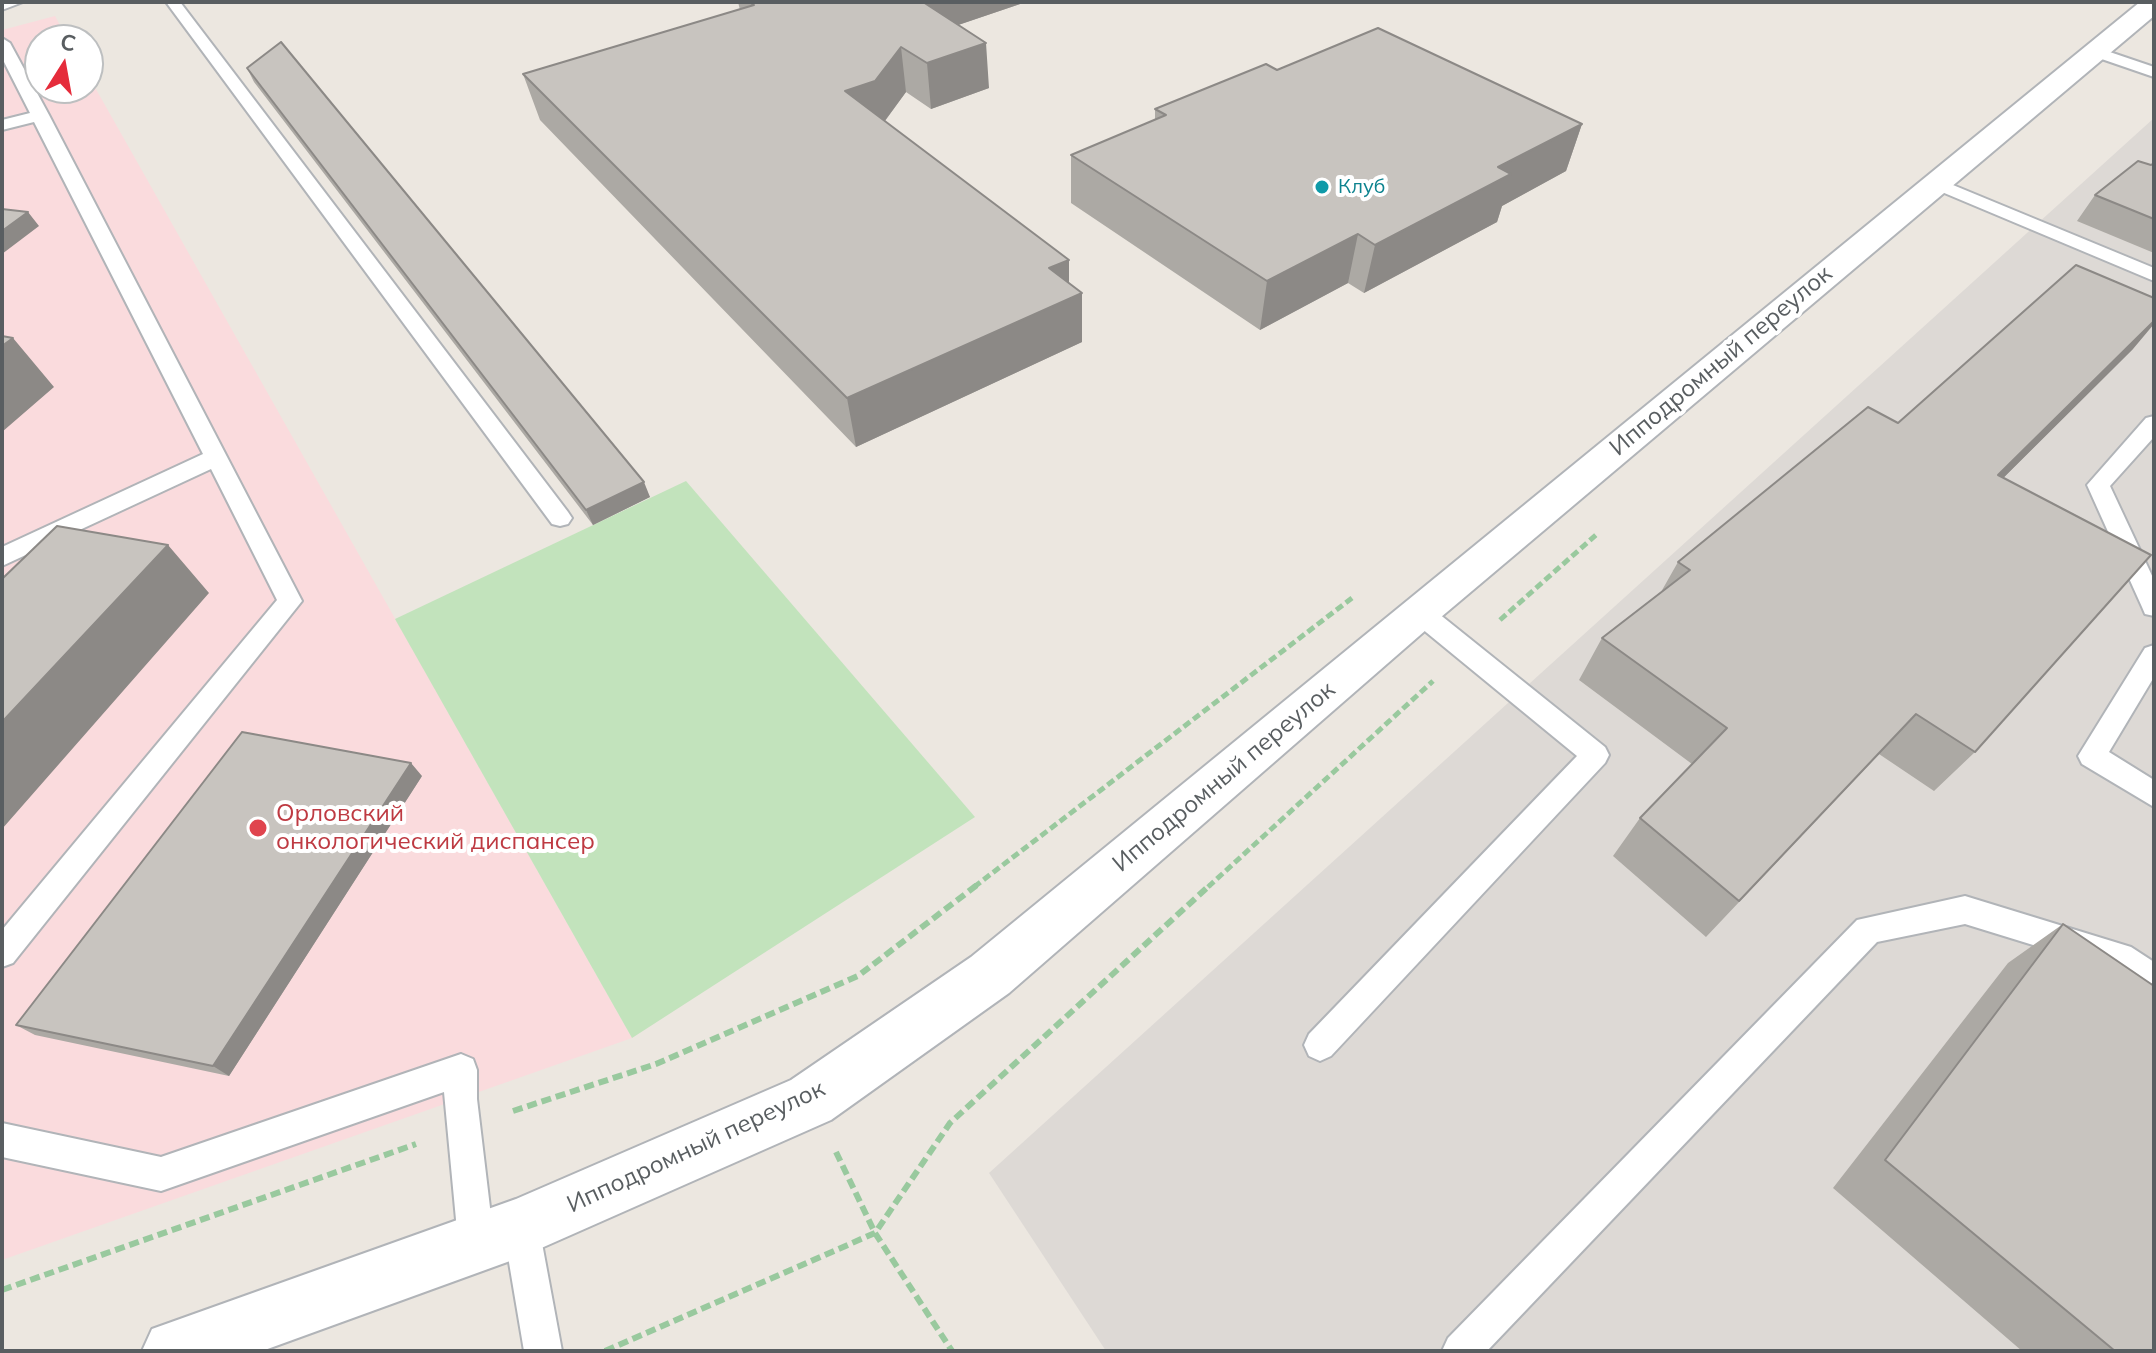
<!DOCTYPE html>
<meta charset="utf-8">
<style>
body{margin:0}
#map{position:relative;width:2156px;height:1353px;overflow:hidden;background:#ece7e0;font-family:Mulish,sans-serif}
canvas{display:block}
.frame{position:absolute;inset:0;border:4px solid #595e61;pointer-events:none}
.north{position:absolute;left:24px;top:24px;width:80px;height:80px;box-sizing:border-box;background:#fff;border:2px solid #bdbfc0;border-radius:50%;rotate:11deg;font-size:22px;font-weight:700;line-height:32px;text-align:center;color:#595e61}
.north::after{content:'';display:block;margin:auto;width:28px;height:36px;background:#e52c3b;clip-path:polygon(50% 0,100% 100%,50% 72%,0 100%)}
</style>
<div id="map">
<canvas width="2156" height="1353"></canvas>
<div class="frame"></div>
<div class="north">С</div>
</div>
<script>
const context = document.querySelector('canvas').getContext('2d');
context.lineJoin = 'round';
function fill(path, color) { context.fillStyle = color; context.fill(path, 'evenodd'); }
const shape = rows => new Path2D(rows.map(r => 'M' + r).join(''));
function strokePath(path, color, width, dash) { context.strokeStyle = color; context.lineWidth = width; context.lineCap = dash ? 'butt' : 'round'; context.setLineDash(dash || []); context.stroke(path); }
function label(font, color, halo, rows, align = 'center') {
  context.font = font + ' Mulish,sans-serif'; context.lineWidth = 8; context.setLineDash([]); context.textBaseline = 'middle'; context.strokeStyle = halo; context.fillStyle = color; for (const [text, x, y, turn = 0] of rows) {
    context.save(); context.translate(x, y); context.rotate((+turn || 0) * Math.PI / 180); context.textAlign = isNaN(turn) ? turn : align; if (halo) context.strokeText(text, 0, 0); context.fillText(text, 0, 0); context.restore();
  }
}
fill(shape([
 [2154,118,2154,1351,1106,1351,989,1173]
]), '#ddd9d5');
fill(shape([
 [55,16,68,40,40,40,40,88,88,88,88,75,632,1038,2,1260,2,30]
]), '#fadbdd');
fill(shape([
 [686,481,975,817,632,1038,395,619]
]), '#c2e3bc');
const service = shape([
 [2,2,23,2,2,10,2,2],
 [166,2,180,2,568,512,572,518,568,524,560,526,552,524,166,2],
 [2,38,10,43,49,115,302,601,13,963,2,967,2,930,277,600,211,469,2,566,2,547,203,454,34,122,2,130,2,120,30,113,2,58,2,38],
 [2095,47,2154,67,2154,77,2090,55,2090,49,2095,47],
 [1936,178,2154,268,2154,281,1930,187,1927,183,1930,179,1936,178],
 [2154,416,2154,437,2110,486,2154,580,2154,616,2145,614,2142,607,2087,485,2146,418,2154,416],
 [1419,603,1428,605,1605,747,1609,755,1605,763,1331,1056,1320,1061,1309,1056,1304,1045,1309,1034,1577,756,1410,619,1407,612,1410,605,1419,603],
 [2154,645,2154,677,2109,752,2154,780,2154,807,2082,764,2078,756,2145,648,2154,645],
 [1965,896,2131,947,2154,962,2154,995,2111,969,1965,924,1877,942,1487,1351,1442,1351,1448,1338,1857,920,1965,896],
 [461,1054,473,1059,477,1070,477,1099,494,1241,489,1254,476,1259,463,1254,458,1241,444,1092,161,1191,2,1157,2,1123,161,1157,461,1054],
 [521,1209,534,1214,539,1227,562,1351,524,1351,503,1227,508,1214,521,1209]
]);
const minor = shape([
 [2140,2,2154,2,2154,16,1434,623,1009,993,831,1120,521,1257,262,1351,142,1351,152,1329,516,1199,791,1080,971,957,2140,2]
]);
strokePath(service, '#b1b4b8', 4);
strokePath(minor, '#b1b4b8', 4);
strokePath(shape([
 [1500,620,1597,534],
 [974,887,1352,598],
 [1208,887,1433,681]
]), '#99c99e', 5, [8, 4]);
strokePath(shape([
 [513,1111,656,1064,858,976,977,885],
 [836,1152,875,1233,952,1351],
 [2,1290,416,1144],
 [605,1351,875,1233,950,1123,1210,885]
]), '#99c99e', 6, [10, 5]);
fill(service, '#fff');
fill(minor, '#fff');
fill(shape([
 [738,2,1026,2,958,25,989,88,931,109,906,92,885,121,1069,260,1069,283,1082,293,1082,342,856,447,540,120,523,74,740,10],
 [247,68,650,497,593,525,254,82],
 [1277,70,1582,124,1566,171,1502,206,1497,222,1364,293,1348,283,1260,330,1071,203,1071,155,1155,120,1155,109],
 [2154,163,2154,253,2077,221,2095,195],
 [2133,349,2003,478,1975,752,1934,791,1879,754,1706,937,1613,856,1640,818,1692,764,1579,680,1602,638,1661,592,1678,562,1898,423],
 [422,776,229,1076,35,1035,16,1025],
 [2063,924,2154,1351,2022,1351,1833,1188,2008,963]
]), '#aca9a4');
fill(shape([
 [913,2,1026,2,917,39],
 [986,43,989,88,931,109,927,63],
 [901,47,906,92,881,126,845,91],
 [1582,124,1566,171,1502,206,1497,222,1364,293,1375,245,1498,167],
 [28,212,39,226,2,254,2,231],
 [1358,234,1348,283,1260,330,1267,281],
 [1069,260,1069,299,1082,293,1082,342,856,447,847,398,1049,268],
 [2154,321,2154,324,2133,349,1962,519,1998,475],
 [13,338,54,387,2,432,2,346],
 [644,482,650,497,593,525,586,510],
 [168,545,209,593,2,829,2,722],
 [411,763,422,776,229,1076,213,1066]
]), '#8c8986');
const building = shape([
 [749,2,923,2,986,43,927,63,901,47,875,81,845,91,1069,260,1049,268,1082,293,847,398,523,74,754,5,749,2],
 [1378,28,1582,124,1498,167,1511,174,1375,245,1358,234,1267,281,1071,155,1166,115,1155,109,1266,64,1277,70,1378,28],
 [281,42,644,482,586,510,247,68,281,42],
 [2138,161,2151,165,2154,163,2154,219,2095,195,2138,161],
 [2,209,28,212,2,231,2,209],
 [2076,265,2154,298,2154,321,1998,475,2151,555,1975,752,1916,714,1739,901,1640,818,1727,728,1602,638,1690,570,1678,562,1868,407,1898,423,2076,265],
 [2,336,13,338,2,346,2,336],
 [57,526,168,545,2,722,2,579,57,526],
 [242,732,411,763,213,1066,16,1025,242,732],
 [2063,924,2154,986,2154,1351,2115,1351,1885,1160,2063,924]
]);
fill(building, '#c8c4bf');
strokePath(building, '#8c8986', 2);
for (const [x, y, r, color] of [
 [1322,187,8,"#0f9aa8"],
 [258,828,10,"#e0444e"]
]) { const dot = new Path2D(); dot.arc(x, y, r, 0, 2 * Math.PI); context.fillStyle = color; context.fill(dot); strokePath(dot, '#fff', 3); }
label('20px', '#0d838f', '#fff', [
 ["Клуб",1338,187]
], 'left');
label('24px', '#595e61', '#fff', [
 ["Ипподромный переулок",1721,361,-40],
 ["Ипподромный переулок",1224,777,-40],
 ["Ипподромный переулок",696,1147,-25]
]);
label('24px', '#be3a42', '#fff', [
 ["Орловский",276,814],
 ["онкологический диспансер",276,842]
], 'left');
</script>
